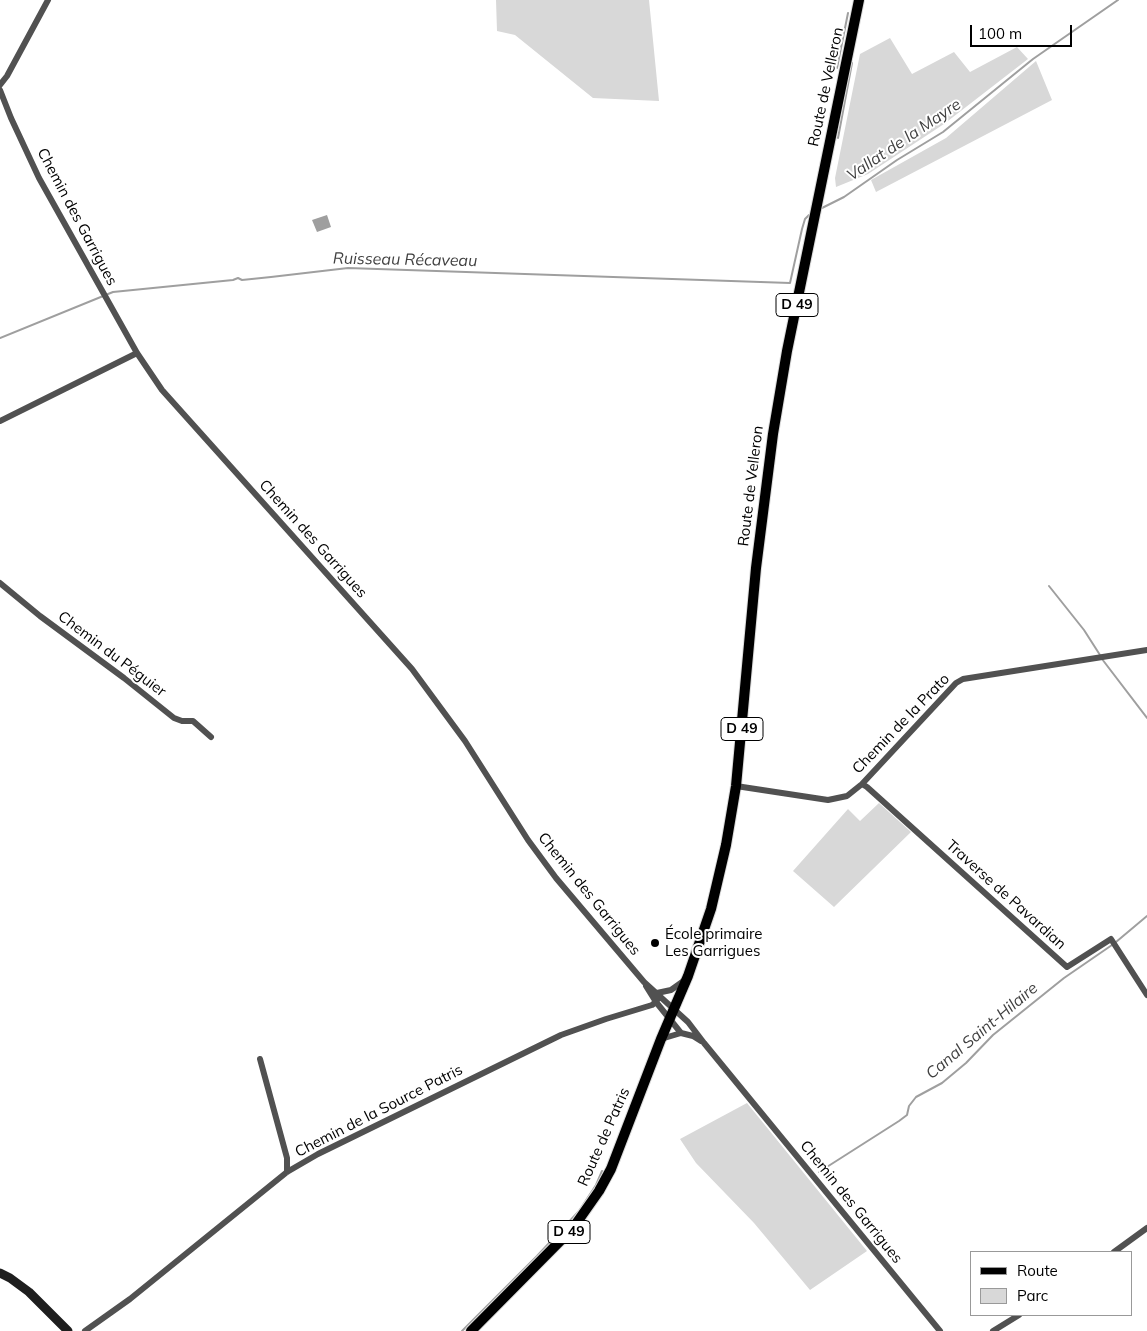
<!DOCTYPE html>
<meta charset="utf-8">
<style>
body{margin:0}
#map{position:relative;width:1147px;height:1331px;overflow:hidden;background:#fff;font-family:Mulish,sans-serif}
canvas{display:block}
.legend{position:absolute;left:970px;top:1251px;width:162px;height:65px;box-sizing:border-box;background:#fff;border:1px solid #999;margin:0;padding:6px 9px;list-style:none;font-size:15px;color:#000}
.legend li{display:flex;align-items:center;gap:10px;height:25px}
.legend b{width:25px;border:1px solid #999}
.scale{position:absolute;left:970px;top:25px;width:102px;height:22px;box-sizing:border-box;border:2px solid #000;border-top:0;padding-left:6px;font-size:15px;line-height:18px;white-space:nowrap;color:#000;-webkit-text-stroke:4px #fff;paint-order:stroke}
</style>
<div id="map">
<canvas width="1147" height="1331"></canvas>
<ul class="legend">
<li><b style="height:6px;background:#000"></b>Route</li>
<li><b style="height:14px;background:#d8d8d8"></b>Parc</li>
</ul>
<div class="scale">100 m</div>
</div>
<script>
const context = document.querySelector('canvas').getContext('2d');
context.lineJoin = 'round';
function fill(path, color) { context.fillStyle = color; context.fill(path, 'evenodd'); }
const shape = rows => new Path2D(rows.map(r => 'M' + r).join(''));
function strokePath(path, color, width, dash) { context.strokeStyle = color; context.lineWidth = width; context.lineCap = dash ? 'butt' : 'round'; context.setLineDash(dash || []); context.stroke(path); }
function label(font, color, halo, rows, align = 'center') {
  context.font = font + ' Mulish,sans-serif'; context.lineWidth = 4; context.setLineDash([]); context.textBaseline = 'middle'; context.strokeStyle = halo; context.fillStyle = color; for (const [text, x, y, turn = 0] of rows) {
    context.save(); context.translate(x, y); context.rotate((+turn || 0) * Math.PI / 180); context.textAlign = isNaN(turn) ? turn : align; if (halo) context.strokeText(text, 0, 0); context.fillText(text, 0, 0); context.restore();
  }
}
fill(shape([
 [496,0,649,0,659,101,593,98,515,35,497,31],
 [890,38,912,74,954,52,970,72,1017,47,1028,59,944,124,868,174,836,187,835,178,860,54],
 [1036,61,1052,100,876,192,871,180,946,138],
 [879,803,911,832,834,907,793,871,848,809,860,821],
 [747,1103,867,1251,810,1290,754,1223,696,1163,680,1139]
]), '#d8d8d8');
fill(shape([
 [327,215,331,227,317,232,312,220]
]), '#9f9f9f');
strokePath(shape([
 [837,68,848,13],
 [838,138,852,63],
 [822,208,844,197,897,160,943,132,1033,59,1118,0],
 [0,338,113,292,233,280,238,278,242,280,271,277,348,268,790,283,802,229,805,219,809,215],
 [1049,586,1084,630,1100,655],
 [1102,659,1147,718],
 [1116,942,1147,916],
 [819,1172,899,1121,907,1115,909,1106,916,1097,942,1083,966,1063,993,1035,1064,978,1112,945],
 [462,1331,537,1256,579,1211,596,1185,602,1171]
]), '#9f9f9f', 2);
const primary = shape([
 [471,1331,573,1228,599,1191,611,1169,661,1039,688,976,711,909,726,845,736,786,756,568,773,434,787,351,859,0]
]);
strokePath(primary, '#dbdbdb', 12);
strokePath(shape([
 [0,85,7,76,48,0],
 [0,90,11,118,39,178,137,353,162,390,412,669,465,741,528,840,556,878,644,982,688,1022,704,1043,940,1331],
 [0,421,137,353],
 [0,583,40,616,124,678,174,718,182,721,193,721,211,737],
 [862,784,867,787,1067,967,1111,939,1147,995],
 [736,786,828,800,847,796,862,784,956,683,963,679,1147,650],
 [646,986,656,1002,681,1033],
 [657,993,671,990,685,980],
 [661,1039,681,1033,693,1036,701,1041],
 [260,1059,287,1158,287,1172],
 [1114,1252,1147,1228],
 [85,1331,130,1299,287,1172,318,1154,561,1035,606,1019,652,1005,656,1002,660,995],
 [993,1331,1019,1315]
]), '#515151', 6);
strokePath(shape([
 [0,1273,10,1278,29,1292,68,1331]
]), '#1e1e1e', 9);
strokePath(primary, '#000', 10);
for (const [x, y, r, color] of [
 [655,943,5,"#000"]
]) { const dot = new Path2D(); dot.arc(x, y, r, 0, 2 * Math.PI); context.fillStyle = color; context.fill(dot); strokePath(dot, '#fff', 2); }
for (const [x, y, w] of [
 [797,305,42],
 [742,729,42],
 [569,1232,42]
]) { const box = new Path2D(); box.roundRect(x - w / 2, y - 11.5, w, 23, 4); context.fillStyle = '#fff'; context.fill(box); strokePath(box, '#000', 1); }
label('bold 14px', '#000', null, [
 ["D 49",797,305],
 ["D 49",742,729],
 ["D 49",569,1232]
]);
label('15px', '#000', '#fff', [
 ["Route de Velleron",826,87,-78],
 ["Chemin des Garrigues",77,217,62],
 ["Route de Velleron",751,486,-83],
 ["Chemin des Garrigues",313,539,48],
 ["Chemin du Péguier",112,654,37],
 ["Chemin de la Prato",901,724,-46],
 ["Chemin des Garrigues",589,894,51],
 ["Traverse de Pavardian",1006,895,42],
 ["Chemin de la Source Patris",379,1111,-27],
 ["Route de Patris",604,1137,-66],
 ["Chemin des Garrigues",851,1202,51]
]);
label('15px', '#000', '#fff', [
 ["École primaire",665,934],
 ["Les Garrigues",665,951]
], 'left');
label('italic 16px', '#404040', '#fff', [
 ["Vallat de la Mayre",904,140,-34],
 ["Ruisseau Récaveau",405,260,1],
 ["Canal Saint-Hilaire",982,1031,-40]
]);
</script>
